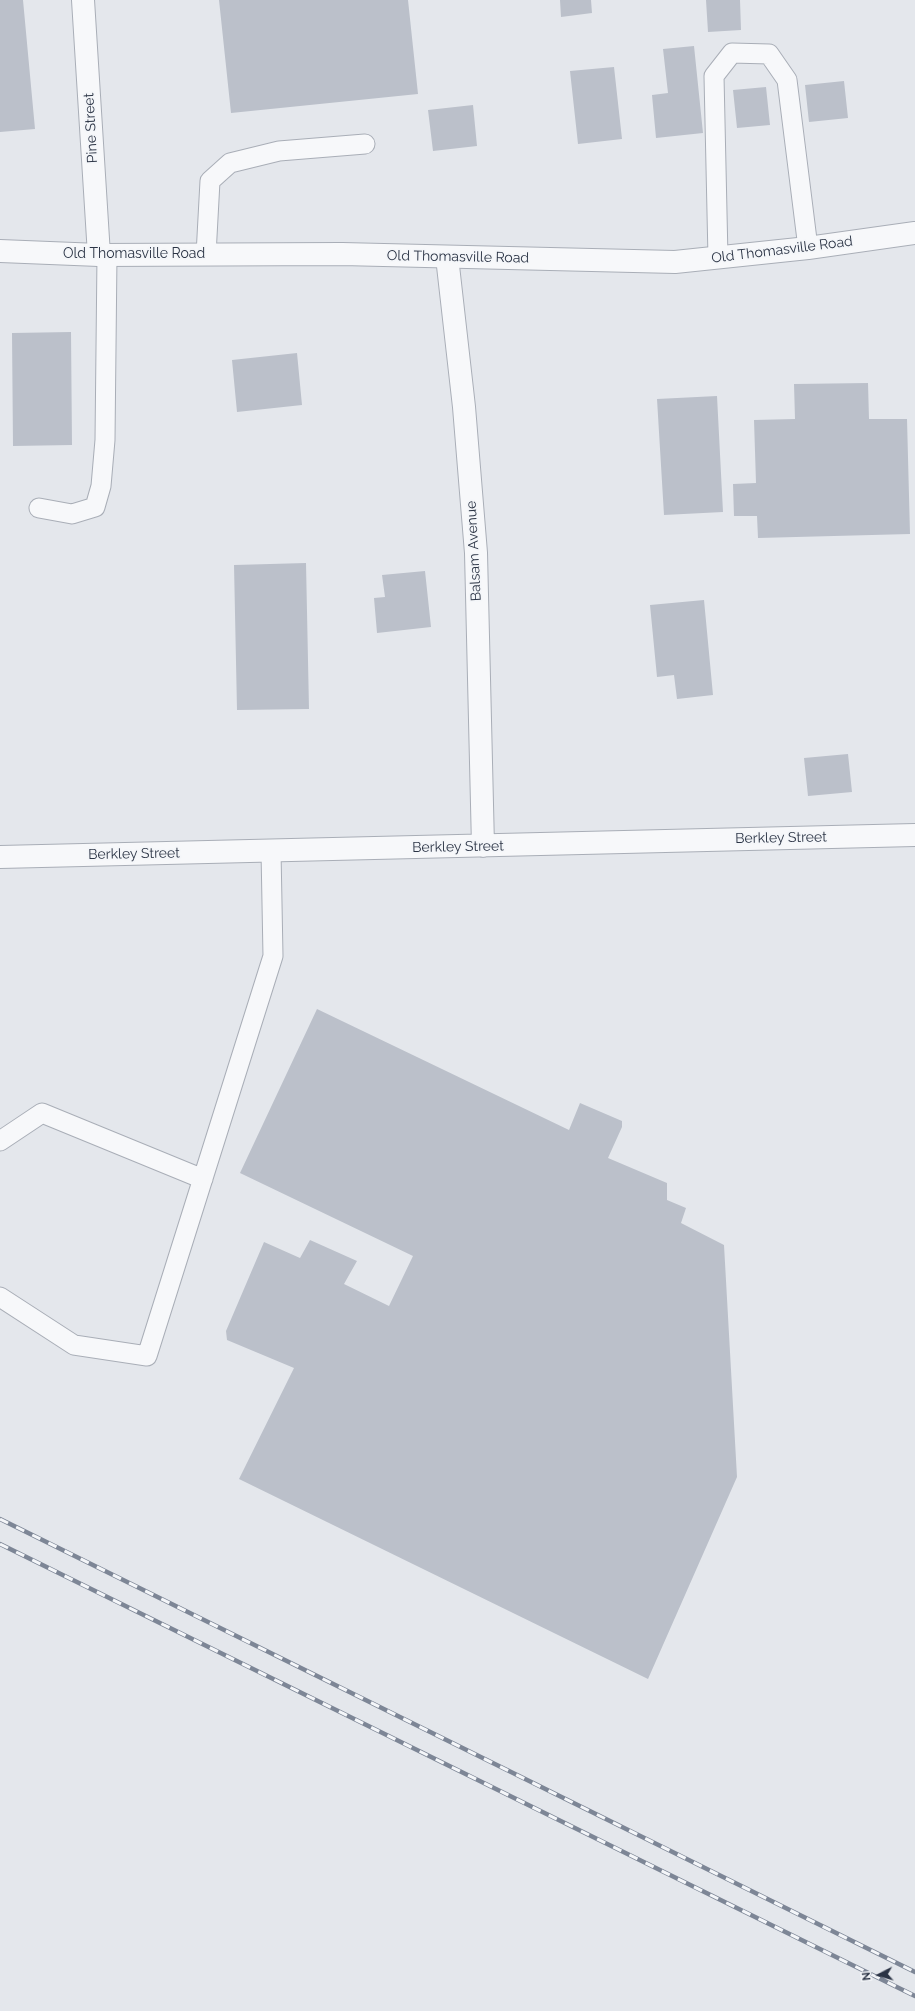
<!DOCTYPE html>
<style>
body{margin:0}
#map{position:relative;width:915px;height:2011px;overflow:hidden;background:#e4e7ec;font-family:Raleway,sans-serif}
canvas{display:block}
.north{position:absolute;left:859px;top:1955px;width:40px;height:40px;-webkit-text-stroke:3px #f4f6f9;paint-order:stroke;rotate:264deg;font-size:11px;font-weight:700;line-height:16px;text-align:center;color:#2b3445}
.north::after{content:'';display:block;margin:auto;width:14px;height:18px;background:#2b3445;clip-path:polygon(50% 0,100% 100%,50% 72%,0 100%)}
</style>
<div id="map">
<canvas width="915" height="2011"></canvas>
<div class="north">N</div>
</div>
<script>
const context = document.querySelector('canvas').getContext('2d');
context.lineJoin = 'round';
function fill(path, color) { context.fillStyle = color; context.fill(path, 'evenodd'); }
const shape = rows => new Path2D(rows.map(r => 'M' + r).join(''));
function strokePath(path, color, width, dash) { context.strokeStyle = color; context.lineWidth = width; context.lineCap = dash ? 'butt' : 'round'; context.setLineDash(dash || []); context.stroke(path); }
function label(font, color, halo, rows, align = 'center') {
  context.font = font + ' Raleway,sans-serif'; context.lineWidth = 3.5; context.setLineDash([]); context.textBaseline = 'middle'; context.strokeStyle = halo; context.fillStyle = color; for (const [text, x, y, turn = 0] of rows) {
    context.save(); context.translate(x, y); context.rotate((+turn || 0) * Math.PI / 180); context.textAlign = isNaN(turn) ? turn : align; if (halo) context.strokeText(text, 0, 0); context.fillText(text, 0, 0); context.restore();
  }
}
fill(shape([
 [0,0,23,0,35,129,0,132],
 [219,0,408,0,418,94,231,113],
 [560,0,591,0,592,13,561,17],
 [706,0,740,0,741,30,708,32],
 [694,46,703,133,656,138,652,95,668,93,663,49],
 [614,67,622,139,578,144,570,71],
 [844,81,848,118,809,122,805,85],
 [766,87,770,125,737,128,733,90],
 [473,105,477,146,433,151,428,110],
 [71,332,72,445,13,446,12,333],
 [297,353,302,405,237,412,232,360],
 [868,383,869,419,907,419,910,534,758,538,757,516,734,516,733,484,756,483,754,420,795,419,794,384],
 [717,396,723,512,664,515,657,399],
 [306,563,309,709,237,710,234,565],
 [425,571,431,627,377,633,374,598,385,597,382,575],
 [704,600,713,695,677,699,674,675,657,677,650,605],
 [848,754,852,792,808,796,804,758],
 [317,1009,569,1130,580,1103,622,1121,622,1127,608,1158,667,1183,667,1200,686,1208,681,1223,724,1245,737,1477,648,1679,239,1479,294,1368,227,1340,226,1331,264,1242,300,1258,310,1240,357,1261,344,1284,389,1306,413,1256,240,1173]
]), '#bbc0ca');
const service = shape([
 [206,255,210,181,230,163,279,151,365,144],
 [718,258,714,76,732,53,769,54,787,80,808,248],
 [39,508,72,514,95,507,101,486,105,440,107,255],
 [0,1141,42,1113,203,1179],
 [0,1297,74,1345,147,1356,273,956,271,851]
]);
const minor = shape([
 [83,0,99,255],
 [447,257,464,407,476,553,483,846],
 [0,857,915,835]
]);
const tertiary = shape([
 [0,251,99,255,342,254,675,262,808,248,915,233]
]);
strokePath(service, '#a9aeb7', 21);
strokePath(minor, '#a9aeb7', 24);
strokePath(tertiary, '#a9aeb7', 24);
strokePath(service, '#f7f8fa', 19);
strokePath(minor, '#f7f8fa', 22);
strokePath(tertiary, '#f7f8fa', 22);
const rail = shape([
 [0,1519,915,1972],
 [0,1544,915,1996]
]);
strokePath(rail, '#7d8696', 4.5);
strokePath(rail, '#f4f6f9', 3, [9]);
label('14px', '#2b3445', '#f4f6f9', [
 ["Pine Street",91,128,-93],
 ["Old Thomasville Road",782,250,-7],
 ["Old Thomasville Road",134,254],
 ["Old Thomasville Road",458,257,1],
 ["Balsam Avenue",474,551,-93],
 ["Berkley Street",781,838,-1],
 ["Berkley Street",458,847,-1],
 ["Berkley Street",134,854,-1]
]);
</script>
